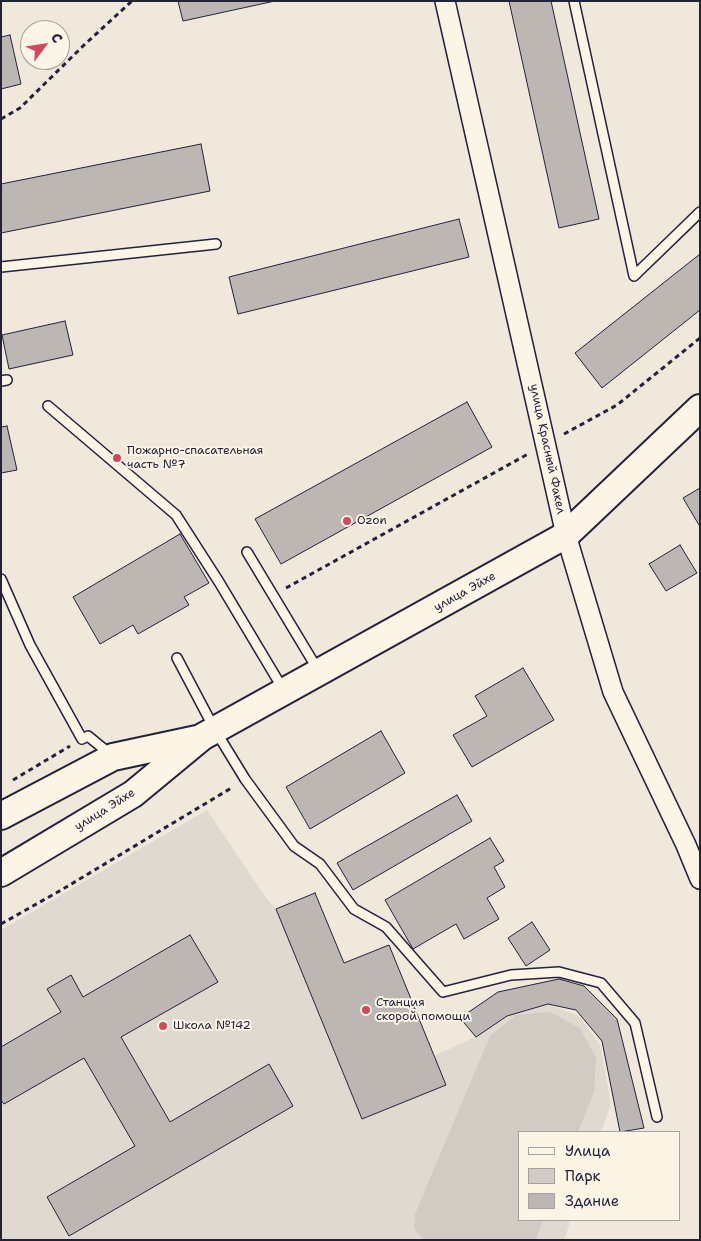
<!DOCTYPE html>
<meta charset="utf-8">
<style>
body{margin:0}
#map{position:relative;width:701px;height:1241px;overflow:hidden;background:#efe8db;font-family:"Shantell Sans",sans-serif}
canvas{display:block}
.frame{position:absolute;inset:0;border:2px solid #22223b;pointer-events:none}
.legend{position:absolute;left:518px;top:1131px;width:162px;height:90px;box-sizing:border-box;background:#fcf5e5;border:1px solid #a5a1a1;margin:0;padding:6px 9px;list-style:none;font-size:15px;color:#22223b}
.legend li{display:flex;align-items:center;gap:10px;height:25px}
.legend b{width:25px;border:1px solid #a5a1a1}
.north{position:absolute;left:20px;top:20px;width:50px;height:50px;box-sizing:border-box;background:#fcf5e5;border:1px solid #a5a1a1;border-radius:50%;rotate:59deg;font-size:14px;font-weight:700;line-height:20px;text-align:center;color:#22223b}
.north::after{content:'';display:block;margin:auto;width:18px;height:22px;background:#d1495b;clip-path:polygon(50% 0,100% 100%,50% 72%,0 100%)}
</style>
<div id="map">
<canvas width="701" height="1241"></canvas>
<div class="frame"></div>
<ul class="legend">
<li><b style="height:6px;background:#fcf5e5"></b>Улица</li>
<li><b style="height:14px;background:#d1cbc3"></b>Парк</li>
<li><b style="height:14px;background:#bcb7b3"></b>Здание</li>
</ul>
<div class="north">С</div>
</div>
<script>
const context = document.querySelector('canvas').getContext('2d');
context.lineJoin = 'round';
function fill(path, color) { context.fillStyle = color; context.fill(path, 'evenodd'); }
const shape = rows => new Path2D(rows.map(r => 'M' + r).join(''));
function strokePath(path, color, width, dash) { context.strokeStyle = color; context.lineWidth = width; context.lineCap = dash ? 'butt' : 'round'; context.setLineDash(dash || []); context.stroke(path); }
function label(font, color, halo, rows, align = 'center') {
  context.font = font + ' "Shantell Sans",sans-serif'; context.lineWidth = 4; context.setLineDash([]); context.textBaseline = 'middle'; context.strokeStyle = halo; context.fillStyle = color; for (const [text, x, y, turn = 0] of rows) {
    context.save(); context.translate(x, y); context.rotate((+turn || 0) * Math.PI / 180); context.textAlign = isNaN(turn) ? turn : align; if (halo) context.strokeText(text, 0, 0); context.fillText(text, 0, 0); context.restore();
  }
}
fill(shape([
 [207,810,266,898,276,909,362,1119,446,1085,434,1056,469,1040,507,1016,548,1004,579,1016,600,1045,611,1104,601,1132,520,1132,520,1220,571,1220,564,1240,1,1240,1,930]
]), '#e0d9cf');
fill(shape([
 [550,1012,580,1028,596,1058,594,1092,578,1132,520,1132,520,1220,543,1220,536,1240,425,1240,417,1233,414,1227,415,1214,490,1036,516,1015]
]), '#d1cbc3');
const building = shape([
 [178,1,275,1,183,21,178,1],
 [509,1,551,1,599,219,559,228,509,1],
 [10,35,21,84,1,89,1,37,10,35],
 [201,144,210,191,1,233,1,184,201,144],
 [459,219,469,257,238,314,229,277,459,219],
 [700,254,700,310,602,388,575,353,700,254],
 [65,321,73,355,9,369,2,335,65,321],
 [467,402,492,447,281,564,255,519,467,402],
 [7,426,17,470,1,473,1,427,7,426],
 [700,488,700,525,699,525,683,498,700,488],
 [180,534,209,583,184,597,189,605,138,634,133,625,100,644,73,597,180,534],
 [680,545,697,573,666,591,649,564,680,545],
 [523,668,554,720,472,767,453,735,487,716,475,696,523,668],
 [381,731,405,773,310,829,286,787,381,731],
 [457,795,472,821,353,890,337,863,457,795],
 [490,838,504,861,494,867,505,887,487,898,499,919,464,939,456,924,413,949,385,900,490,838],
 [315,893,344,963,389,945,446,1085,362,1119,276,909,315,893],
 [532,922,550,950,526,966,508,938,532,922],
 [190,935,218,982,121,1037,170,1122,269,1064,293,1106,69,1236,47,1197,135,1146,84,1058,4,1104,1,1100,1,1047,61,1012,47,989,71,975,83,997,190,935],
 [559,979,584,986,617,1019,644,1128,620,1132,602,1041,576,1010,548,1004,507,1016,476,1037,460,1018,498,992,559,979]
]);
fill(building, '#bcb7b3');
strokePath(building, '#22223b', 1);
const lane = shape([
 [574,1,634,276,700,212],
 [1,267,216,244],
 [1,381,7,380],
 [48,406,176,515,219,582,283,689],
 [247,552,318,670],
 [1,579,30,645,82,739,88,736,110,754],
 [177,658,215,730,245,779,294,846,320,864,354,909,386,927,443,992,511,975,559,972,601,983,635,1023,657,1117]
]);
const street = shape([
 [445,1,566,535,613,692,686,845,700,879]
]);
const secondary = shape([
 [1,816,113,757,197,739],
 [1,873,133,794,202,737,566,535,700,408]
]);
strokePath(lane, '#22223b', 12);
strokePath(street, '#22223b', 22);
strokePath(secondary, '#22223b', 30);
strokePath(shape([
 [1,119,20,108,83,46,132,1],
 [564,434,617,405,700,338],
 [286,588,528,454],
 [13,780,70,746],
 [1,924,63,889,233,787]
]), '#22223b', 3, [5, 4]);
strokePath(lane, '#fcf5e5', 9);
strokePath(street, '#fcf5e5', 19);
strokePath(secondary, '#fcf5e5', 26);
for (const [x, y, r, color] of [
 [117,458,5,"#d1495b"],
 [347,521,5,"#d1495b"],
 [366,1010,5,"#d1495b"],
 [163,1026,5,"#d1495b"]
]) { const dot = new Path2D(); dot.arc(x, y, r, 0, 2 * Math.PI); context.fillStyle = color; context.fill(dot); strokePath(dot, '#fcf5e5', 2); }
label('12px', '#22223b', '#fcf5e5', [
 ["улица Красный Факел",547,449,78],
 ["улица Эйхе",465,592,-29],
 ["улица Эйхе",105,810,-32]
]);
label('12px', '#22223b', '#fcf5e5', [
 ["Пожарно-спасательная",127,451],
 ["часть №7",127,465],
 ["Ozon",357,521],
 ["Станция",376,1003],
 ["скорой помощи",376,1017],
 ["Школа №142",173,1026]
], 'left');
</script>
